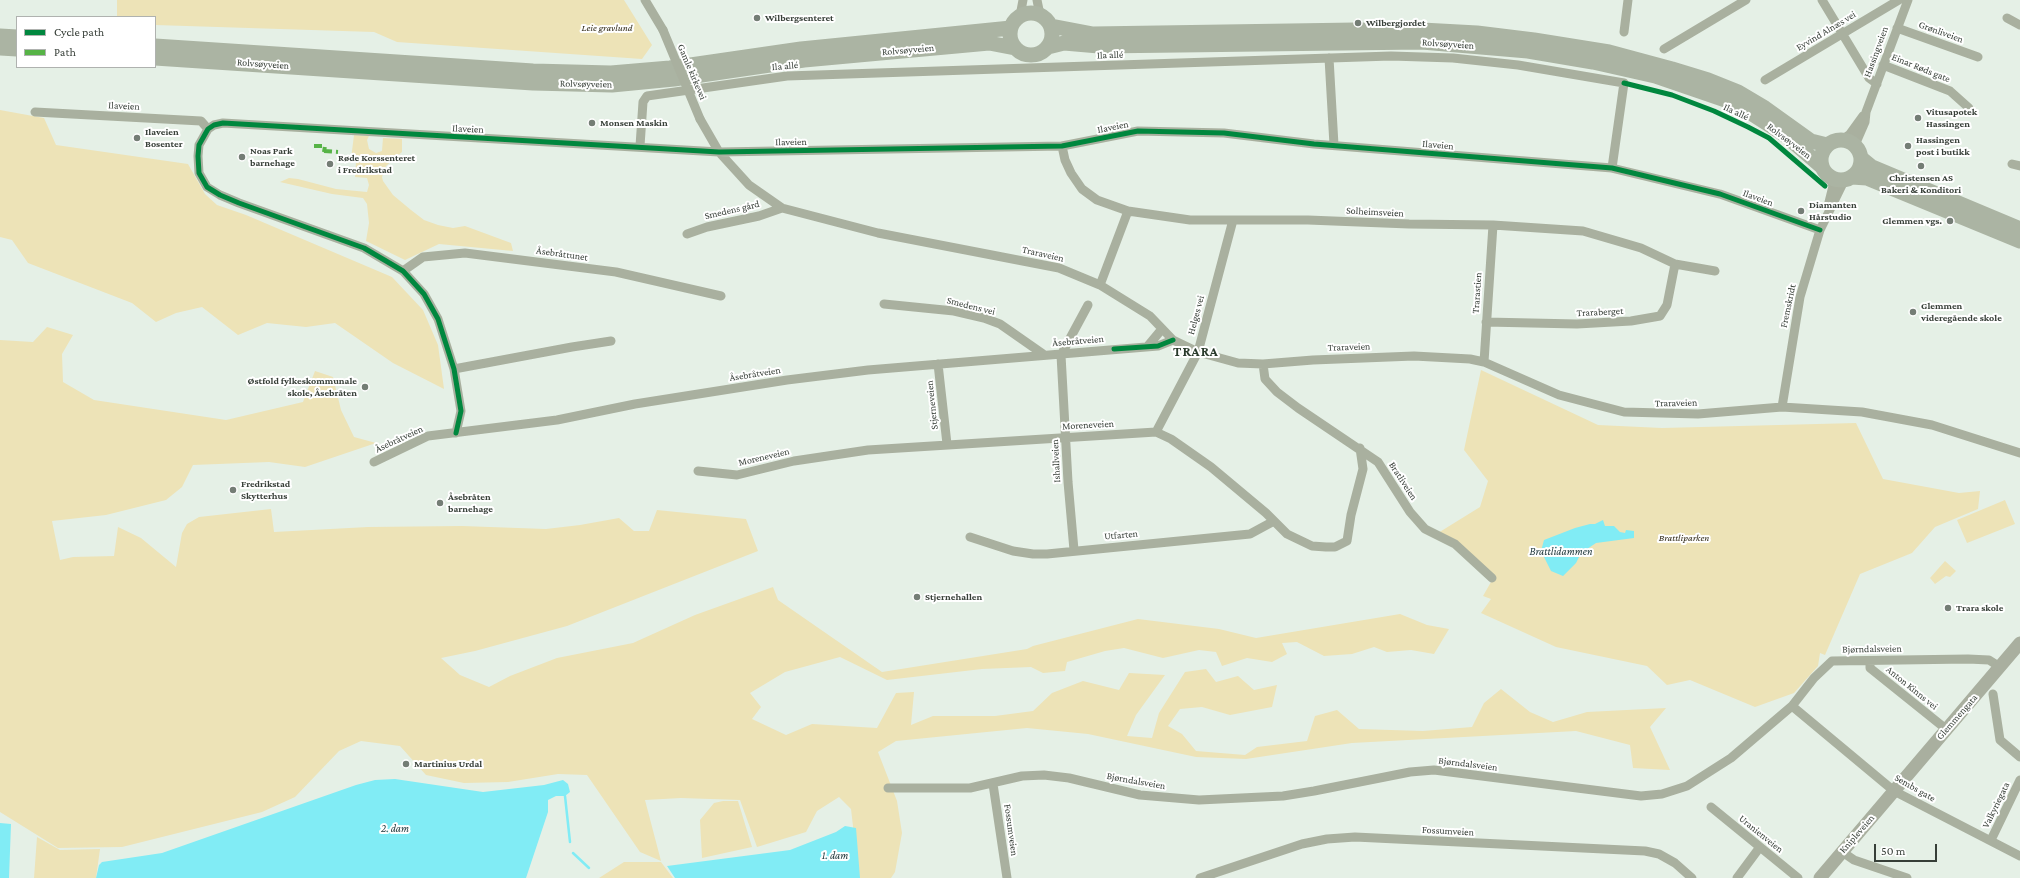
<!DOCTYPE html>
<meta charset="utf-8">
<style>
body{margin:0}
#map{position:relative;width:2020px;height:878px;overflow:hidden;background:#e5f0e6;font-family:"Crimson Pro",serif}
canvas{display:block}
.legend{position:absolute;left:16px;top:16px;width:140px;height:52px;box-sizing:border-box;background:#fff;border:1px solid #afb2af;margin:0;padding:5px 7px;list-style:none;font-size:12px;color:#373f38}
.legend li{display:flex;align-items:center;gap:8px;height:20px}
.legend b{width:20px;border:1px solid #afb2af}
.scale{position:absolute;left:1874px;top:844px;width:63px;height:18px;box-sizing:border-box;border:2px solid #373f38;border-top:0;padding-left:5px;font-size:12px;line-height:14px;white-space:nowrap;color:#373f38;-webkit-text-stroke:3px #fff;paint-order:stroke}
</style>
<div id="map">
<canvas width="2020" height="878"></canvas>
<ul class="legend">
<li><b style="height:5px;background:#00873e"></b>Cycle path</li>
<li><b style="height:5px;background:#56b346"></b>Path</li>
</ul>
<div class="scale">50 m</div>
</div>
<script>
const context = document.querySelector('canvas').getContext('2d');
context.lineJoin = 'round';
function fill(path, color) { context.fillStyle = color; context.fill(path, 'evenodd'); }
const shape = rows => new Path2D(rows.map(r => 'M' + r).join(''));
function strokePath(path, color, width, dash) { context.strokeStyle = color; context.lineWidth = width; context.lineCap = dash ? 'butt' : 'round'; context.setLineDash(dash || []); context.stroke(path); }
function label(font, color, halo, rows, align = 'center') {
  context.font = font + ' "Crimson Pro",serif'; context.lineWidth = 4; context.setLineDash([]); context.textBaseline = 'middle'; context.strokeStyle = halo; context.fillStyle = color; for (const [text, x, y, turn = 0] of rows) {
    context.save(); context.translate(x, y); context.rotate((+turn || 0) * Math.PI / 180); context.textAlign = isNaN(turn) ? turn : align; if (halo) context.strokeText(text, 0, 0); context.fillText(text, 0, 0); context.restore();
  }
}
fill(shape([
 [117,0,624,0,652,45,642,59,397,42,374,32,155,25,155,17,117,17],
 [0,110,44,118,56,145,188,164,205,194,217,205,246,215,392,277,423,310,438,345,444,389,393,363,335,323,306,327,267,323,238,335,202,307,176,313,156,322,132,303,28,263,12,240,0,237],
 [354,135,369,136,367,140,369,149,376,153,382,151,383,138,402,139,402,152,386,166,382,177,383,181,393,195,411,210,424,220,438,225,453,228,465,226,511,243,513,251,439,244,405,260,366,241,369,223,367,204,363,198,332,194,280,182,289,178,298,179,336,189,367,192,369,185,367,178,355,177,356,162,351,159],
 [47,327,73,335,62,354,63,382,94,400,226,420,303,402,315,371,333,377,341,410,354,437,376,443,305,467,269,462,193,465,182,487,166,500,106,515,52,521,60,560,73,557,114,556,118,527,141,538,176,567,182,533,187,524,199,517,271,509,274,532,368,527,462,526,546,529,580,525,619,518,634,531,649,531,657,510,746,519,758,551,567,626,475,651,441,658,460,675,489,687,510,676,557,658,633,643,695,615,773,587,778,600,882,672,1027,649,1033,646,1138,619,1219,629,1256,638,1400,614,1427,625,1449,629,1434,654,1411,650,1387,652,1374,647,1352,654,1324,656,1297,642,1282,643,1287,654,1272,662,1247,658,1222,666,1216,652,1199,650,1163,658,1124,648,1105,651,1067,662,1065,671,1043,673,1031,667,982,669,887,680,840,657,785,672,750,693,761,707,752,719,786,735,812,724,877,728,896,693,914,692,911,725,933,716,995,716,1033,711,1052,693,1083,681,1119,690,1129,673,1165,675,1136,715,1127,736,1152,738,1159,713,1185,672,1206,669,1216,682,1238,676,1254,690,1277,685,1272,707,1230,715,1202,707,1180,709,1168,726,1182,734,1196,751,1245,755,1257,747,1307,741,1315,716,1337,710,1359,729,1423,731,1472,727,1484,703,1501,689,1530,712,1553,722,1587,712,1666,708,1650,727,1670,770,1633,768,1630,745,1576,731,1352,743,1246,759,1196,757,1088,734,1027,728,896,741,878,752,897,801,902,833,895,872,891,878,859,878,851,809,839,797,817,811,806,832,757,847,740,800,681,798,645,800,661,861,640,852,587,775,558,774,508,782,464,783,426,775,400,746,361,741,339,751,295,797,262,812,122,847,58,848,0,812,0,340,33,342],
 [1481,370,1598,425,1662,428,1856,423,1883,479,1959,493,1980,491,1978,509,1935,527,1912,553,1860,574,1825,655,1820,653,1818,666,1794,693,1755,707,1690,680,1667,685,1647,666,1556,647,1481,613,1491,599,1483,596,1491,582,1438,533,1480,507,1488,481,1464,450],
 [2005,500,2015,524,1967,543,1957,520],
 [1945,561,1956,571,1950,577,1946,576,1935,584,1930,578],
 [723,801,738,801,752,847,702,858,700,820,714,803],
 [37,837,60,850,100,849,96,878,34,878],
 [624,862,661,862,673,878,599,878]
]), '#ede3b7');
fill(shape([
 [1603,520,1605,526,1614,526,1620,532,1625,533,1626,530,1634,531,1634,538,1596,543,1581,553,1576,563,1563,576,1551,571,1541,551,1544,540,1575,528,1590,524,1595,524],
 [395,779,483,792,544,785,563,780,568,784,570,792,565,796,556,796,548,800,548,812,526,878,96,878,99,865,102,862,162,853,356,785,375,780],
 [0,823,11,824,9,878,0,878],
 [845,826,856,828,860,878,675,878,667,866,790,850,836,832]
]), '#81ecf5');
strokePath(shape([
 [565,796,570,842],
 [573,853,589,868]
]), '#81ecf5', 2.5);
strokePath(shape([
 [645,0,663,30],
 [1037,0,1040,15],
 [1822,0,1869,78,1877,84],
 [1020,16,1023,0],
 [2007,18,2020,25],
 [1897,28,1978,57],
 [1624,32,1628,0],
 [1664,49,1746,0],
 [1329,58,1334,145],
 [1883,65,1950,91,1969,108],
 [1765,80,1899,0],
 [35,112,201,121,208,129],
 [700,119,719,152,749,185,782,208,878,233,1059,268,1100,285,1150,316,1173,340,1198,352,1238,363,1263,364,1313,360,1414,356,1470,359,1484,362,1559,395,1624,412,1698,414,1782,407,1862,412,1932,425,2020,453],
 [1842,140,1850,134,1863,116],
 [1855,145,1865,122,1866,112,1908,0],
 [640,146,643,102,647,96,787,76,1391,56,1453,58,1518,65,1624,83,1612,168],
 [1062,146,1065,160,1071,173,1082,189,1097,200,1128,211,1190,220,1308,220,1409,224,1493,225,1583,231,1641,248,1675,264,1715,271],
 [2012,164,2020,166],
 [1829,202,1833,186,1830,178],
 [687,234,707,227,759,216,782,208],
 [403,271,423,257,465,253,616,272,721,296],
 [1100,285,1128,211],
 [884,304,954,311,984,318,1000,324,1043,354],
 [1486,322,1577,324,1631,321,1660,316,1667,305,1675,264],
 [1147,347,1162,329],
 [1484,362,1493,225],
 [938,364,947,444],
 [1263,364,1265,379,1277,392,1298,408,1378,462,1410,512,1425,529,1455,544,1492,578],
 [454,369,572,347,611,341],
 [1782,407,1800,297,1820,230,1844,181],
 [1156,432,1198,352,1233,220],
 [456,433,461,411,454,369,438,319,424,294,403,271,364,248,239,203,220,195,207,187,199,173,198,156,199,145,208,129,214,125,223,123,719,152,1062,146,1138,131,1224,133,1314,144,1612,168,1720,194,1820,230],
 [374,462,428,436,557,420,635,404,787,380,868,370,1158,346,1173,340],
 [698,471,737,475,794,461,868,450,1156,432,1171,439,1211,467,1266,513,1287,534,1312,546,1326,547,1335,547,1347,541,1351,515,1363,469,1360,448],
 [970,537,1013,551,1033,554,1047,554,1250,534,1274,521],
 [1074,550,1068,482,1061,355,1088,305],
 [1870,661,1870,668,1946,729],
 [1993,694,2000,740,2020,757],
 [1792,706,1894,791,2020,856],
 [993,784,1007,878],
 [888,788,970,788,1022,776,1044,775,1069,778,1140,795,1199,800,1283,796,1314,791,1410,772,1434,770,1641,796,1662,794,1687,786,1731,758,1792,706,1814,678,1832,661,1968,659,1989,660,2000,667],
 [1711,807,1798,878],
 [1991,840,2020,780],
 [1841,851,1854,860,1907,878],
 [1200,878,1302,844,1327,839,1355,837,1645,851,1659,854,1675,863,1692,878],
 [1737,878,1760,847]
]), '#a9b09f', 9);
strokePath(shape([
 [1820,878,2020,643]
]), '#a9af9f', 13);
strokePath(shape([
 '1010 34a21 21 0 1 1 42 0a21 21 0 1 1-42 0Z',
 [1051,26,1093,34,1355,30,1422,30,1477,33,1534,40,1609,52,1672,69,1708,80,1738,92,1765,108,1811,141,1827,145],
 [0,36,17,37],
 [155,46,533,71,611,73,670,68,801,49,1011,28],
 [1048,47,1064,43,1099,46,1422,42,1528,51,1593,62,1655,76,1725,100,1749,112,1785,135,1821,166],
 [0,48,17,49],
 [155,58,533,83,612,85,674,79,804,60,989,43,1015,48],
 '1821 160a20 20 0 1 1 40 0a20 20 0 1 1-40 0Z',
 [1861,158,1872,167,2020,229],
 [1852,177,1867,178,2020,241]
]), '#abb4a3', 15);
strokePath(shape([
 [663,30,700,119]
]), '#a9b09f', 9);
strokePath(shape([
 [314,146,325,146,324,152],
 [324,151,338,152]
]), '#56b346', 4, [8, 4]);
strokePath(shape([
 [1624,83,1672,95,1714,111,1748,127,1769,138,1825,186],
 [1114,349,1158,346,1173,340],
 [456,433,461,411,454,369,438,319,424,294,403,271,364,248,239,203,220,195,207,187,199,173,198,156,199,145,208,129,214,125,223,123,719,152,1062,146,1138,131,1224,133,1314,144,1612,168,1720,194,1820,230]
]), '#00873e', 5);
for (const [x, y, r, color] of [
 [757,18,4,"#747d75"],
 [1358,23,4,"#747d75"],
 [1918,118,4,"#747d75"],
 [592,123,4,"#747d75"],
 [137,138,4,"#747d75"],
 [1908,146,4,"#747d75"],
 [242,157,4,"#747d75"],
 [330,164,4,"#747d75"],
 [1921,166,4,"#747d75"],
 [1801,211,4,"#747d75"],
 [1950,221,4,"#747d75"],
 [1913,312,4,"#747d75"],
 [365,387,4,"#747d75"],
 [233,490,4,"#747d75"],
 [440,503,4,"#747d75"],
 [917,597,4,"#747d75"],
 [1948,608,4,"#747d75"],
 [406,764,4,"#747d75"]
]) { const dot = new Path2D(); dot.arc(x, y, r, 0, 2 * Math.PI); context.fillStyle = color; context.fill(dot); strokePath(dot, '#fff', 1.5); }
label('bold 10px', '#373f38', '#fff', [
 ["Wilbergsenteret",765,18],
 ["Wilbergjordet",1366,23],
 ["Vitusapotek",1926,112],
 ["Hassingen",1926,124],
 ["Monsen Maskin",600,123],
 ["Ilaveien",145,132],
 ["Bosenter",145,144],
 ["Hassingen",1916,140],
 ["post i butikk",1916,152],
 ["Noas Park",250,151],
 ["barnehage",250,163],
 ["Røde Korssenteret",338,158],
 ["i Fredrikstad",338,170],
 ["Christensen AS",1921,178,"center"],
 ["Bakeri & Konditori",1921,190,"center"],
 ["Diamanten",1809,205],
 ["Hårstudio",1809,217],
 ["Glemmen vgs.",1942,221,"right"],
 ["Glemmen",1921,306],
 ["videregående skole",1921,318],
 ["Østfold fylkeskommunale",357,381,"right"],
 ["skole, Åsebråten",357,393,"right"],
 ["Fredrikstad",241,484],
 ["Skytterhus",241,496],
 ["Åsebråten",448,497],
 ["barnehage",448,509],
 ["Stjernehallen",925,597],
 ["Trara skole",1956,608],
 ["Martinius Urdal",414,764]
], 'left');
label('italic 10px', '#302917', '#fff', [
 ["Leie gravlund",607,28],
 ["Brattliparken",1684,538]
]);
label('10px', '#373f38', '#fff', [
 ["Eyvind Alnæs vei",1826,31,-31],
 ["Grønliveien",1941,32,20],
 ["Rolvsøyveien",1448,44,4],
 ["Rolvsøyveien",908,50,-5],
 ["Hassingveien",1876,52,-70],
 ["Ila allé",1110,55,-2],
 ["Rolvsøyveien",263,64,4],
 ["Ila allé",785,66,-5],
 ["Einar Røds gate",1921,68,22],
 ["Gamle kirkevei",692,72,67],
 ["Rolvsøyveien",586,84,1],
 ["Ilaveien",124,106,3],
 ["Ila allé",1736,112,25],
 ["Ilaveien",1113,127,-11],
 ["Ilaveien",468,129,3],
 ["Rolvsøyveien",1789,141,37],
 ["Ilaveien",791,142,-1],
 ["Ilaveien",1438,145,5],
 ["Ilaveien",1758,198,20],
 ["Smedens gård",732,210,-13],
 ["Solheimsveien",1375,212,3],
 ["Åsebråttunet",562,254,8],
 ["Traraveien",1043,254,13],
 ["Trarastien",1477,293,-86],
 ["Smedens vei",971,306,14],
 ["Fremskridt",1788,306,-78],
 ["Traraberget",1600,312,-3],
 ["Helges vei",1196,315,-75],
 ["Åsebråtveien",1078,341,-5],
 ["Traraveien",1349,347,-2],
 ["Åsebråtveien",755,374,-9],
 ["Traraveien",1676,403,-1],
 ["Stjerneveien",932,405,-96],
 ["Moreneveien",1088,425,-3],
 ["Åsebråtveien",399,439,-25],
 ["Moreneveien",764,457,-13],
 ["Ishallveien",1056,461,-93],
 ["Bratliveien",1403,481,57],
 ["Utfarten",1121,535,-5],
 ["Bjørndalsveien",1872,649,-1],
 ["Anton Kinns vei",1912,688,39],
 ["Glemmengata",1957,717,-49],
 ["Bjørndalsveien",1468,764,7],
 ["Bjørndalsveien",1136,781,10],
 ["Sembs gate",1915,788,30],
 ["Valkyriegata",1996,805,-64],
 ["Fossumveien",1011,830,82],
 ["Fossumveien",1448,831,3],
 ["Uranienveien",1761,834,39],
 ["Knipleveien",1857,834,-49]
]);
label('italic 11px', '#1b3337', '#fff', [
 ["Brattlidammen",1561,552],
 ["2. dam",395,829],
 ["1. dam",835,856]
]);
context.letterSpacing = '1px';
label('bold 14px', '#293a2b', '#fff', [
 ["TRARA",1196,352]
]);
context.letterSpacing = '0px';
</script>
